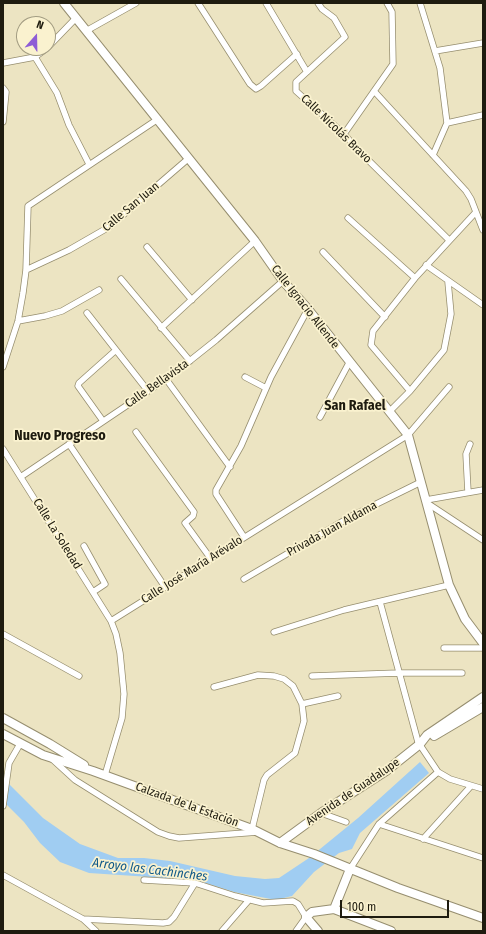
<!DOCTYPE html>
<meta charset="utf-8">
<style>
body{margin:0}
#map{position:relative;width:486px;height:934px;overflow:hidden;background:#ece4c2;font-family:"Fira Sans Condensed",sans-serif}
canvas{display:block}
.frame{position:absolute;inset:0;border:4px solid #1e1b0f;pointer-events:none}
.north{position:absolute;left:16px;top:16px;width:40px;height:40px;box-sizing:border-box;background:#faf2cf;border:1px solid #a29c82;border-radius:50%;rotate:20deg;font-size:11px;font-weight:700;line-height:16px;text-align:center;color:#1e1b0f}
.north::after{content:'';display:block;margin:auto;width:14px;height:18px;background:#8e5dd6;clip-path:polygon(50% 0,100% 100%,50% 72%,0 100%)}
.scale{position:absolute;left:340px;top:900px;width:109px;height:18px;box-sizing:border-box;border:2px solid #1e1b0f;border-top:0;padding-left:5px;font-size:12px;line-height:14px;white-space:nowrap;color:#1e1b0f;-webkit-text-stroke:3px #faf2cf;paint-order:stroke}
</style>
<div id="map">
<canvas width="486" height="934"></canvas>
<div class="frame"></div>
<div class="north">N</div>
<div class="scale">100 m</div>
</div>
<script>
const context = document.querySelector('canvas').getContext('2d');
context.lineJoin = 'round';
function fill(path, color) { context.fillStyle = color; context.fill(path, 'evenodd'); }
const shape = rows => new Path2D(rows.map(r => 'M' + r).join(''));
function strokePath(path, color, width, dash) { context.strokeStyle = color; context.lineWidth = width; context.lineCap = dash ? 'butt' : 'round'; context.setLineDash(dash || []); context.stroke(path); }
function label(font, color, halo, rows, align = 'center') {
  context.font = font + ' "Fira Sans Condensed",sans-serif'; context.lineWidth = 3.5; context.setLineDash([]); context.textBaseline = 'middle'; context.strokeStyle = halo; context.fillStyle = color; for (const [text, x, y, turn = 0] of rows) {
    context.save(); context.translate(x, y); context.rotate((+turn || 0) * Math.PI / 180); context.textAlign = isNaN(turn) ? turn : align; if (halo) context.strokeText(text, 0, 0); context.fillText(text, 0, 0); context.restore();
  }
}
fill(shape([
 [420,762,429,773,360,833,352,849,339,853,314,872,292,896,276,900,234,892,196,880,89,873,60,862,40,843,24,822,3,801,3,778,43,818,80,844,118,858,144,858,170,861,235,876,265,879,279,878,309,858,358,818]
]), '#a0cdf2');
const street = shape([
 [198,3,250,84,256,89,261,86,297,54],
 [266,3,307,72],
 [318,3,322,9,334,18,345,37,296,82,296,91,344,134,357,149,449,240],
 [420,3,440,68,447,123,433,155],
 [86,31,136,3],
 [48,47,76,18],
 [435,51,483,43],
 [35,57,57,93,69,125,89,164],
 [3,63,35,57,47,48],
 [3,88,6,92,3,122],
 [374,91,466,191,471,199,483,230],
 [447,123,483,115],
 [344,134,393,64,392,12,387,3],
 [348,218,415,278],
 [147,247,192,300],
 [323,252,385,317],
 [426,265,483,305],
 [26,270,69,250,109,227,189,158],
 [121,279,190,361],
 [87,313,148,391],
 [18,321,45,316,62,311,99,290],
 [161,328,255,241],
 [3,367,18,321,23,293,26,270,28,206,158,119],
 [245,377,266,388],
 [166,379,230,467],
 [410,391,371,345,373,331,415,278,475,213],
 [389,412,410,391,444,350,451,314,448,282],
 [320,417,349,363],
 [103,421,78,386,79,383,116,350],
 [136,432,194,512,193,516,185,523,211,559],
 [69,444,165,587],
 [3,449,111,621,116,634,120,653,124,694,122,718,105,775],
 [22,476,172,375,216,340,283,281],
 [468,492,466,454,470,444],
 [426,500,483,490],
 [427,503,483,540],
 [244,537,216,494,216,490,241,446,271,377,308,309],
 [84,546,105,584,93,592],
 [244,579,350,517,421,482],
 [380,602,418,742,438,772,450,779,483,789],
 [111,621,408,435,449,387],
 [274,632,344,610,449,585],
 [3,634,79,676],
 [444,648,483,648],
 [312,676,399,673,462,673],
 [214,687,258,675,274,676,284,679,293,686,302,704,304,721,295,753,267,775,264,780,252,829],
 [302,704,338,696],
 [52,759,75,780,158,832,169,836,179,838,258,832],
 [3,806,9,763,20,744],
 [321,813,346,822],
 [379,824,483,858],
 [423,839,471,786],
 [350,869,379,824,438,772],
 [3,875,83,919,163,923,169,922,174,917,195,883],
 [144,880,195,883,235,896,263,903,293,901,298,904,306,917,296,931],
 [83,919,96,931],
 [222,931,249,900]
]);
const secondary = shape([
 [64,3,255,241,283,281,308,309,408,435,449,585,465,619,483,643],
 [3,718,50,744,84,765],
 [3,734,43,755,93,771,252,829,280,843,314,854,398,888,483,918],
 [434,736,483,707],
 [280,843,321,813,386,771,420,744,427,735,483,697],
 [334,909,350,869],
 [318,931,306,917,312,912,334,909,391,931]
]);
strokePath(street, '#968e6f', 7);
strokePath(secondary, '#968e6f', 10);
strokePath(street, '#fff', 5.5);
strokePath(secondary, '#fff', 8);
label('12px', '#1e1b0f', '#faf2cf', [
 ["Calle Nicolás Bravo",336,129,44],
 ["Calle San Juan",131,207,-40],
 ["Calle Ignacio Allende",305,307,52],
 ["Calle Bellavista",157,384,-35],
 ["Privada Juan Aldama",332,529,-29],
 ["Calle La Soledad",57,534,58],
 ["Calle José María Arévalo",192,570,-32],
 ["Avenida de Guadalupe",353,792,-34],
 ["Calzada de la Estación",187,805,20]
]);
label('italic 13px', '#125a89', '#faf2cf', [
 ["Arroyo las Cachinches",150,870,7]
]);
label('bold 14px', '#1e1b0f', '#faf2cf', [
 ["San Rafael",355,406],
 ["Nuevo Progreso",60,436]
]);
</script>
